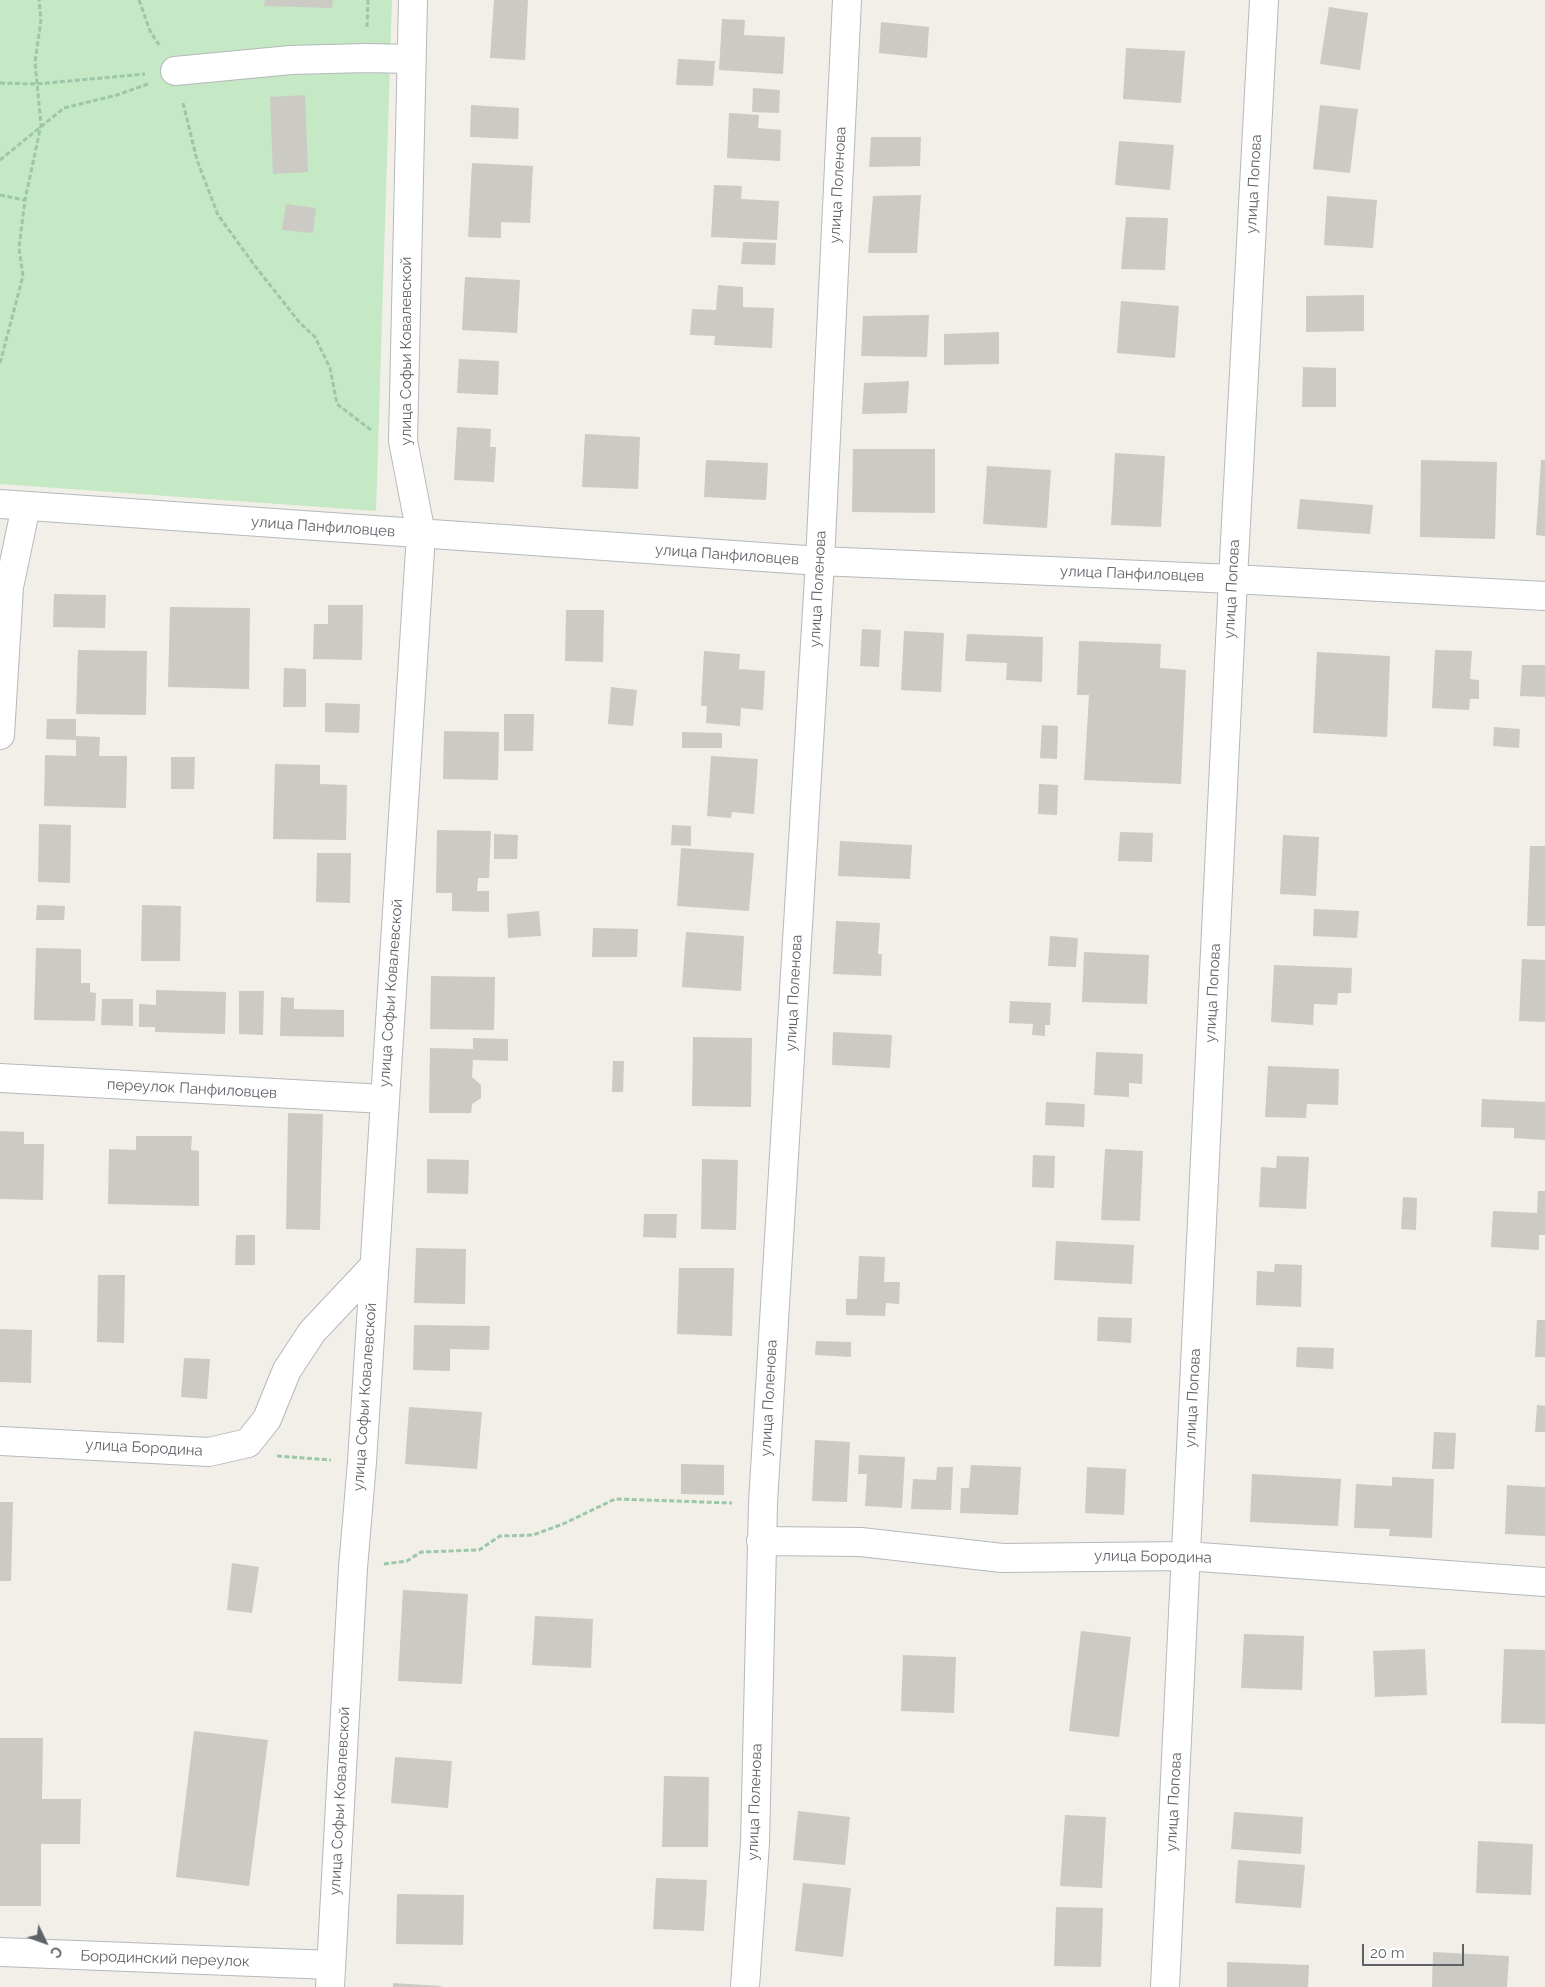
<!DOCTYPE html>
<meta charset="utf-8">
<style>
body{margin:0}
#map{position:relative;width:1545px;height:1987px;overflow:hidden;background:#f1efe8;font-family:Raleway,sans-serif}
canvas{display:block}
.north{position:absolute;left:20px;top:1917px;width:50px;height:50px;-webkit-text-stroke:4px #fff;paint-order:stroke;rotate:132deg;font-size:14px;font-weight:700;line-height:20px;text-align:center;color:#5f6368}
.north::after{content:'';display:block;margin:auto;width:18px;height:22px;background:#5f6368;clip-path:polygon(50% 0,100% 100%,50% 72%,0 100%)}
.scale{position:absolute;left:1362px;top:1944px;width:102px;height:22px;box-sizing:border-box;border:2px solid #5f6368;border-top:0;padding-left:6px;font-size:15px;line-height:18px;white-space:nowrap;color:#5f6368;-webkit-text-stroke:4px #fff;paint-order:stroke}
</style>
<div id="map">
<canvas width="1545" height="1987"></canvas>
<div class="north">С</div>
<div class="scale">20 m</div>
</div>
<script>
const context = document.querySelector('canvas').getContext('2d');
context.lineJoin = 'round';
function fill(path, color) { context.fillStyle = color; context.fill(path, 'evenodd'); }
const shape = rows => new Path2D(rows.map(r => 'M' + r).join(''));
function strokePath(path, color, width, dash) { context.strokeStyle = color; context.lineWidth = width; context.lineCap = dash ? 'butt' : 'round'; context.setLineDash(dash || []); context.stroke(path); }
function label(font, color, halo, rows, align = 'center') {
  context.font = font + ' Raleway,sans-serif'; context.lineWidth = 4; context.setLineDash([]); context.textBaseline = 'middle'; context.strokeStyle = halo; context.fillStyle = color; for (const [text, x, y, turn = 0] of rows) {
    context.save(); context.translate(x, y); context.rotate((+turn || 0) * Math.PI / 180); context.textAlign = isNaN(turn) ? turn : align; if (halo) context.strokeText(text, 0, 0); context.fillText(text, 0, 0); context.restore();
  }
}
fill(shape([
 [0,0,392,0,376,511,0,484]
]), '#c5e8c5');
fill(shape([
 [265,0,333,0,332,8,264,6],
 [494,0,528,0,525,60,490,58],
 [1329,7,1368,13,1360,70,1320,64],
 [722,19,745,20,744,35,785,37,783,74,719,70],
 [881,22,929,27,927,58,879,53],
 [1126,48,1185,51,1181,103,1123,99],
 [678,59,715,61,713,86,676,85],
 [753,88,780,90,779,113,752,112],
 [305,95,308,172,273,174,270,97],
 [471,105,519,108,518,139,470,137],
 [1320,105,1358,109,1350,173,1313,169],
 [729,113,759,115,758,128,781,130,780,161,727,158],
 [871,137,921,137,920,166,869,167],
 [1119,141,1174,145,1170,190,1115,185],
 [472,163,533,166,530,223,501,222,501,238,468,237],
 [714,185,742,186,741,199,779,201,777,240,711,237],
 [921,195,917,253,868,253,873,196],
 [1327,196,1377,200,1373,248,1324,245],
 [286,204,316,208,313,233,282,230],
 [1126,217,1168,218,1165,270,1121,269],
 [743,242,776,243,775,265,741,264],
 [465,277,520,280,517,333,462,330],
 [718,285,743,287,743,307,774,308,772,348,714,345,715,336,690,335,692,309,716,310],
 [1364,295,1364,331,1306,332,1306,296],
 [1121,301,1179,306,1175,358,1117,353],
 [929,315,927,357,861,356,863,316],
 [999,332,999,364,944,365,944,334],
 [459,359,499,361,498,395,457,393],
 [1303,367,1336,368,1336,407,1302,407],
 [909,381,907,413,862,414,864,383],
 [457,427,491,429,490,447,496,447,494,482,454,480],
 [585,434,640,437,638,489,582,487],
 [853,449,935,449,935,513,852,512],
 [1115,453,1165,456,1161,527,1111,525],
 [706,460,768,463,766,500,704,497],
 [1421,460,1497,462,1495,539,1420,537],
 [1541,460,1545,460,1545,536,1536,535],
 [987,466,1051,470,1047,528,983,524],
 [1300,499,1373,505,1370,534,1297,529],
 [54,594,106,595,105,628,53,627],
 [328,605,363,605,362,660,313,659,314,624,328,624],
 [170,607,250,608,249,689,168,687],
 [566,610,604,610,603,662,565,661],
 [862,629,881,630,879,667,860,666],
 [904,631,944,633,941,692,901,690],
 [967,634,1043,637,1042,682,1006,680,1007,663,965,661],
 [1079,641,1161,644,1160,668,1186,670,1181,784,1084,780,1089,695,1077,695],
 [78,650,147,651,146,715,76,714],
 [1435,650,1472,651,1470,679,1479,680,1479,699,1470,699,1469,710,1432,708],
 [704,651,740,654,739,669,765,671,763,710,741,708,740,726,706,723,707,706,701,706],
 [1317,652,1390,656,1387,737,1313,733],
 [1522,665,1545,665,1545,697,1520,696],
 [284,668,306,669,306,707,283,707],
 [611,687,637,690,633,726,608,724],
 [325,703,360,704,359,733,325,732],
 [504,714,534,714,533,751,504,751],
 [47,719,76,719,76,736,100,737,99,756,127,756,126,808,44,806,45,755,76,756,76,740,46,739],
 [1042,725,1058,726,1057,759,1040,758],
 [1494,727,1520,729,1519,748,1493,746],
 [444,731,499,732,498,780,443,779],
 [682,732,722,733,722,748,682,748],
 [711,756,758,759,754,814,732,812,731,818,707,816],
 [171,757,195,757,194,789,171,789],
 [275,764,320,765,320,784,347,785,346,840,273,839],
 [1039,784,1058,785,1057,815,1038,814],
 [39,824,71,825,70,883,38,882],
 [672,825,691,826,691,846,671,845],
 [437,830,491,831,489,878,478,878,477,891,489,891,489,912,452,911,452,893,436,893],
 [1120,832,1153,833,1152,862,1118,861],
 [494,834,518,835,517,859,494,859],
 [1283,835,1319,837,1316,896,1280,894],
 [840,841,912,845,910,879,838,876],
 [1530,846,1545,846,1545,926,1527,926],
 [681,848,754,853,749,911,677,906],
 [317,853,351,853,350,903,316,902],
 [37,905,65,906,64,920,36,920],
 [142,905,181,906,180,961,141,961],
 [1314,909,1359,911,1357,938,1313,936],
 [539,911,541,936,508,938,507,914],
 [836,921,880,923,878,954,882,954,881,976,833,974],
 [593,928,638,929,637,957,592,957],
 [686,932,744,936,741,991,682,987],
 [1050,936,1078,938,1076,967,1048,966],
 [36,948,81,949,81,983,90,983,90,992,96,993,95,1021,34,1020],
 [1084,952,1149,955,1147,1004,1082,1002],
 [1522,959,1545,960,1545,1022,1519,1021],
 [1274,965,1352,968,1351,993,1338,993,1337,1005,1314,1004,1313,1025,1271,1022],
 [431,976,495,977,494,1030,430,1029],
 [156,990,226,992,225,1034,155,1032,155,1027,139,1027,139,1004,156,1005],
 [239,991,264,991,263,1035,239,1034],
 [281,997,294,998,294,1009,344,1010,344,1037,280,1036],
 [102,999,133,999,133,1026,101,1025],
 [1010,1001,1051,1003,1050,1025,1045,1025,1045,1036,1032,1035,1033,1024,1009,1023],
 [833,1032,892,1035,890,1068,832,1065],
 [693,1037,752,1038,751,1107,692,1106],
 [473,1038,508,1039,508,1061,473,1060,472,1077,481,1085,481,1098,472,1104,471,1113,429,1113,430,1048,473,1049],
 [1096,1052,1143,1054,1142,1084,1129,1083,1129,1097,1094,1095],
 [613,1061,624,1061,623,1092,612,1092],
 [1268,1066,1339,1069,1338,1105,1307,1104,1306,1118,1265,1117],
 [1482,1099,1545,1102,1545,1140,1514,1138,1514,1128,1481,1127],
 [1046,1102,1085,1104,1084,1127,1045,1125],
 [288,1113,323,1114,320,1230,286,1229],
 [0,1131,24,1132,24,1144,44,1144,43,1200,0,1199],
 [136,1136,192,1136,191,1150,199,1151,199,1206,108,1204,109,1149,136,1150],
 [1105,1149,1143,1151,1140,1221,1101,1220],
 [1033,1155,1055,1156,1054,1188,1032,1187],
 [1277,1156,1309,1157,1306,1209,1259,1207,1261,1167,1276,1168],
 [427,1159,469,1160,468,1194,427,1193],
 [702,1159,738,1160,736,1230,701,1229],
 [1538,1191,1545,1191,1545,1235,1539,1235,1539,1250,1491,1247,1493,1211,1537,1213],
 [1403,1197,1417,1198,1416,1230,1401,1229],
 [644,1214,677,1214,676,1238,643,1237],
 [236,1235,255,1235,255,1265,235,1265],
 [1056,1241,1134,1245,1132,1284,1054,1280],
 [416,1248,466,1249,465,1304,414,1303],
 [859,1256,885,1257,884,1282,900,1282,899,1304,886,1303,885,1316,846,1315,846,1299,857,1299],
 [1275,1264,1302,1265,1301,1307,1256,1305,1257,1271,1274,1272],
 [679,1268,734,1268,732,1336,677,1334],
 [98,1275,125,1275,124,1343,97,1342],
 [1098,1317,1132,1318,1131,1343,1097,1341],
 [1537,1320,1545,1320,1545,1357,1535,1357],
 [414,1325,490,1326,489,1350,450,1349,450,1371,413,1370],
 [0,1329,32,1330,31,1383,0,1382],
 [816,1341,851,1342,851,1357,815,1355],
 [1297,1347,1334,1348,1333,1369,1296,1367],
 [184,1358,210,1359,207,1399,181,1397],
 [1537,1405,1545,1406,1545,1432,1535,1432],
 [409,1407,482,1412,477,1469,405,1464],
 [1434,1432,1456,1433,1454,1469,1432,1469],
 [815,1440,850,1442,847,1502,812,1501],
 [859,1455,905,1457,902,1508,865,1506,867,1474,858,1474],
 [681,1464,724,1465,724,1495,681,1494],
 [971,1465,1021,1467,1018,1515,960,1513,961,1488,969,1488],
 [937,1467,953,1467,951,1510,911,1509,913,1479,936,1480],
 [1087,1467,1126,1469,1124,1515,1085,1513],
 [1252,1474,1341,1479,1338,1526,1250,1522],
 [1392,1477,1434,1479,1432,1538,1389,1536,1390,1529,1354,1528,1356,1484,1392,1486],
 [1507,1485,1545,1487,1545,1536,1505,1534],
 [0,1502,13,1502,11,1581,0,1581],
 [232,1563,259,1567,252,1613,227,1610],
 [403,1590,468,1594,462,1684,398,1681],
 [535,1616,593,1619,591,1668,532,1665],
 [1081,1631,1131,1637,1119,1737,1069,1731],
 [1244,1634,1304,1636,1302,1690,1241,1688],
 [1425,1649,1427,1695,1375,1697,1373,1651],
 [1504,1649,1545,1650,1545,1724,1501,1723],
 [903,1655,956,1657,954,1713,901,1711],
 [194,1731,268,1740,249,1886,176,1877],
 [0,1738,43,1738,42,1799,81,1799,80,1844,41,1844,41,1906,0,1906],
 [395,1757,452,1761,448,1808,391,1803],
 [664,1776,709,1777,708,1847,662,1847],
 [798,1811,850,1817,845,1865,793,1860],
 [1234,1812,1303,1817,1301,1854,1231,1849],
 [1065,1815,1106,1817,1102,1888,1060,1886],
 [1478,1841,1533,1844,1531,1895,1476,1893],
 [1238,1860,1305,1865,1301,1908,1235,1903],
 [656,1878,707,1880,704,1931,653,1929],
 [803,1883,851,1888,843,1957,795,1951],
 [397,1894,464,1895,463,1945,396,1944],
 [1056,1907,1103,1908,1101,1967,1054,1966],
 [1433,1952,1509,1956,1507,1987,1432,1987],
 [1227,1962,1309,1965,1308,1987,1227,1987],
 [393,1983,441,1986,441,1987,393,1987]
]), '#cccac5');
const minor = shape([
 [175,71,291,60,366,58,411,59],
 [0,504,820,561,1233,579,1545,596],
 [0,735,9,587,26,506],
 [0,1078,384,1099],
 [0,1441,209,1452,248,1443,267,1419,287,1370,312,1332,374,1266],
 [761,1541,861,1542,1002,1558,1186,1556,1545,1582],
 [0,1952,331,1965],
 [330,1987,353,1568,362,1462,421,534,403,441,413,0],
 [745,1987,755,1843,763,1503,820,561,847,0],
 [1165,1987,1233,579,1264,0]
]);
strokePath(minor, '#b5b8bc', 30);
strokePath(shape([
 [139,0,150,31,159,45],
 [367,27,368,0],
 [0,83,36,84,145,74],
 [183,103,197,160,218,215,255,266,300,323,315,337,330,368,337,404,371,430],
 [0,160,64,108,117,95,148,84],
 [0,195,25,200],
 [0,363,23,276,19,248,25,200,41,125,35,62,41,20,39,0],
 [277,1456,331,1460],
 [384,1564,407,1561,421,1552,479,1550,500,1536,533,1535,563,1524,615,1499,732,1503]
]), '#9cc7a9', 3, [5, 2.5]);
strokePath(minor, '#fff', 28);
label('15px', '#5f6368', '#fff', [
 ["улица Попова",1254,184,-87],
 ["улица Поленова",838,185,-87],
 ["улица Софьи Ковалевской",406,351,-90],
 ["улица Панфиловцев",323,527,4],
 ["улица Панфиловцев",727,555,4],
 ["улица Панфиловцев",1132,574,2],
 ["улица Поленова",818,589,-87],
 ["улица Попова",1232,589,-87],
 ["улица Софьи Ковалевской",391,993,-86],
 ["улица Поленова",794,993,-87],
 ["улица Попова",1213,993,-87],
 ["переулок Панфиловцев",192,1089,3],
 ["улица Софьи Ковалевской",365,1397,-86],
 ["улица Поленова",769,1398,-87],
 ["улица Попова",1193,1398,-87],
 ["улица Бородина",144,1448,3],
 ["улица Бородина",1153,1557,1],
 ["улица Софьи Ковалевской",340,1801,-87],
 ["улица Поленова",755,1802,-88],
 ["улица Попова",1174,1802,-87],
 ["Бородинский переулок",165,1959,2]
]);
</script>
